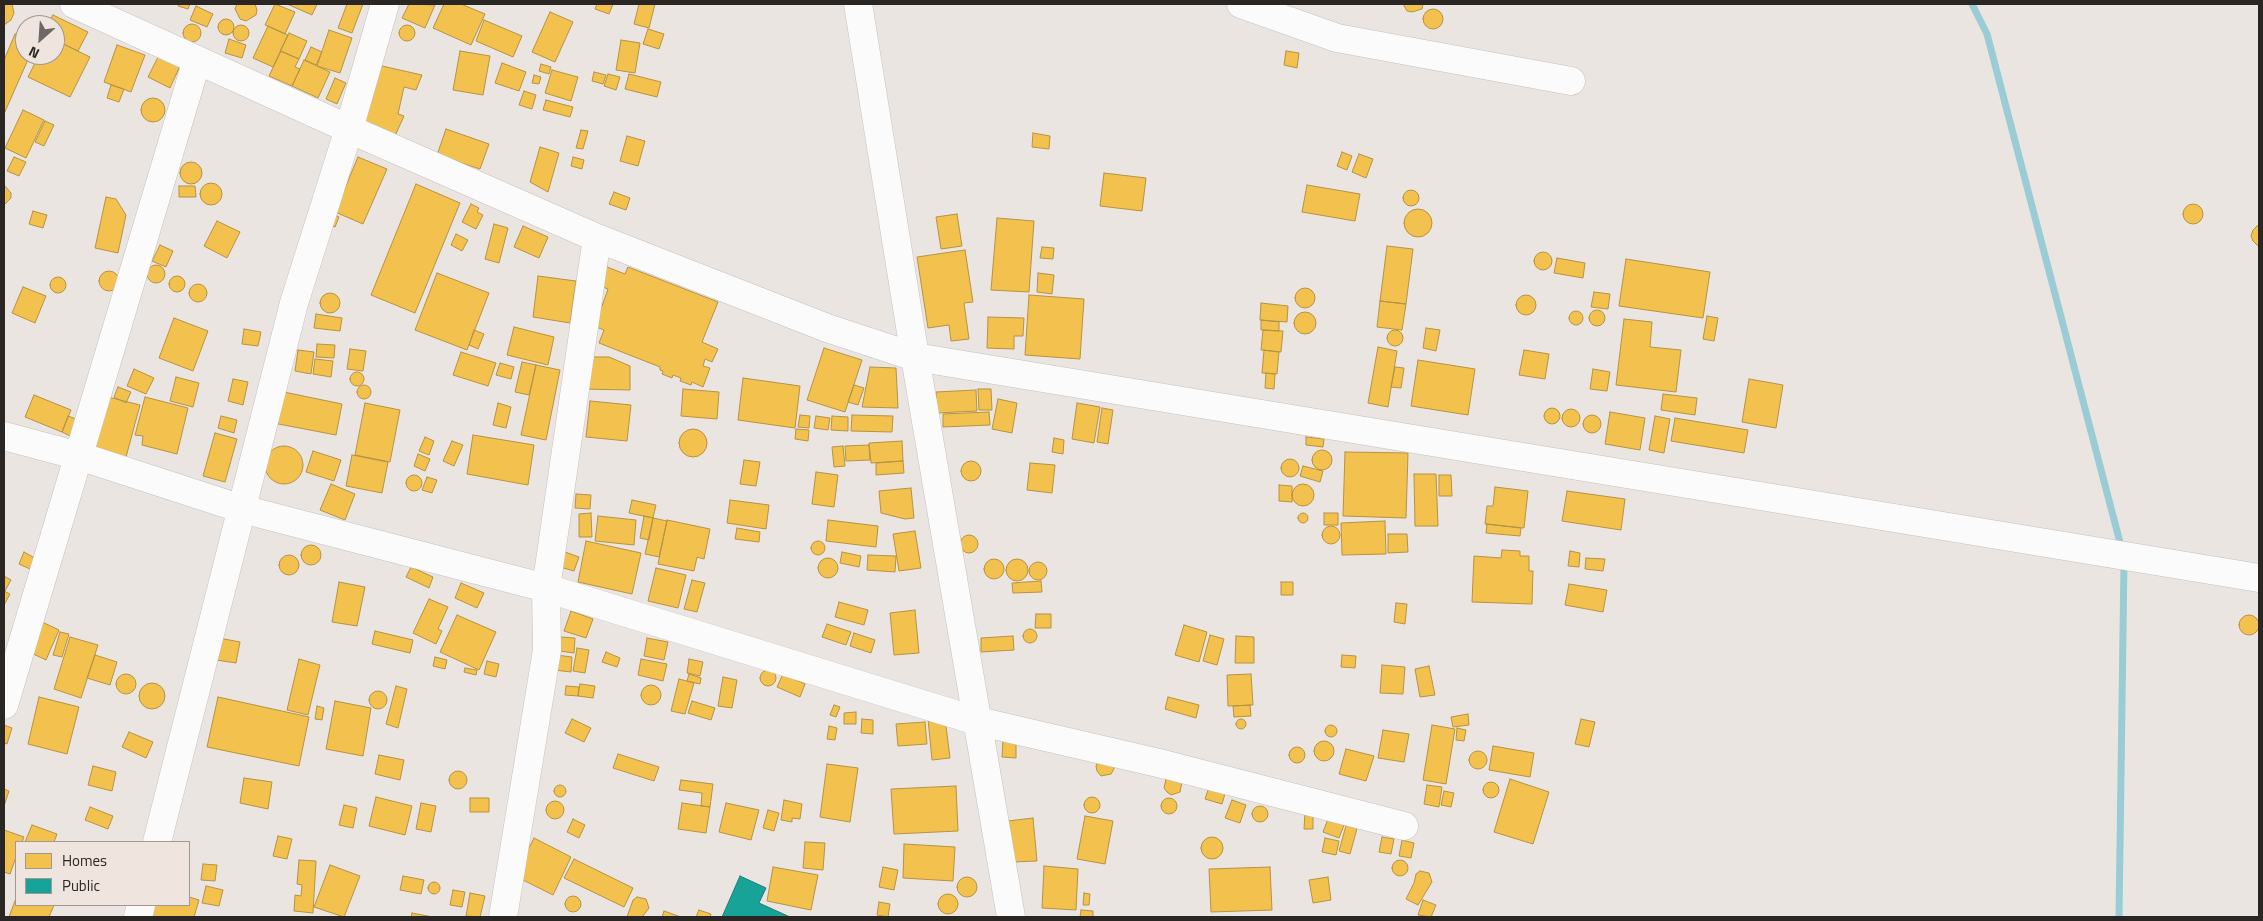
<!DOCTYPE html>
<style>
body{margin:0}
#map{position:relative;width:2263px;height:921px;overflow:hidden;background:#ebe5e2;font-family:"Titillium Web",sans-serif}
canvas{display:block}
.frame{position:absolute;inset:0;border:5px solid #2a2624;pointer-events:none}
.legend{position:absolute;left:15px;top:841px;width:175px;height:65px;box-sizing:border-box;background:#efe4de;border:1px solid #a09894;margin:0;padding:6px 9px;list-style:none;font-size:15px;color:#2a2624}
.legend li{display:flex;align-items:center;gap:10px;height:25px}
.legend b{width:25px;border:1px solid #a09894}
.north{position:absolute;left:15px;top:15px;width:50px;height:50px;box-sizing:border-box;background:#efe4de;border:1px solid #a09894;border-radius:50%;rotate:206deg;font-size:14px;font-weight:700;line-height:20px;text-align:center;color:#2a2624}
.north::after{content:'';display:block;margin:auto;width:18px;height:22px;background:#6e6966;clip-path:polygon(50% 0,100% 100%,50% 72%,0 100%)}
</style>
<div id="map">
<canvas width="2263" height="921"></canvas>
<div class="frame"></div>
<ul class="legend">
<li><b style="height:14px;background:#f2c14e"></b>Homes</li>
<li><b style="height:14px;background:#17a398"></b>Public</li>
</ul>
<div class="north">N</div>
</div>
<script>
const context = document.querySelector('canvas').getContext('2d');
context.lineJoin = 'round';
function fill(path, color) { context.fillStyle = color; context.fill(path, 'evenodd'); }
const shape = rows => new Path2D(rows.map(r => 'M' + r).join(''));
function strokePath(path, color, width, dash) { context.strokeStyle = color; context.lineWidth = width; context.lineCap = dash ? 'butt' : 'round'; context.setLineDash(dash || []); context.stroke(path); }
const homes = shape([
 [4,4,12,4,14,13,11,20,4,25,4,4],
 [179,4,190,4,188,9,178,6,179,4],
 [237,4,255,4,257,10,256,15,246,21,240,19,235,9,237,4],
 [275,4,295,12,285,34,265,25,275,4],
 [287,4,317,4,312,15,287,4],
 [347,4,363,4,352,33,338,28,347,4],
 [409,4,435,5,425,28,402,18,409,4],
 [444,4,461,4,485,14,471,45,433,28,444,4],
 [597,4,613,4,609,14,595,9,597,4],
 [639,4,655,4,649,28,634,24,639,4],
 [1403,4,1423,4,1422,9,1412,12,1407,11,1403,4],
 [196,6,213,14,207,27,190,20,196,6],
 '1423 19a10 10 0 1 1 20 0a10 10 0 1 1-20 0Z',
 [550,12,573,22,555,62,532,52,550,12],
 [53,15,88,32,78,51,55,40,55,25,47,25,53,15],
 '218 27a8 8 0 1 1 16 0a8 8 0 1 1-16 0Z',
 [484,20,522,36,513,57,476,41,484,20],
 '183 33a9 9 0 1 1 18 0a9 9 0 1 1-18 0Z',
 '233 33a8 8 0 1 1 16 0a8 8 0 1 1-16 0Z',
 '399 33a8 8 0 1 1 16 0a8 8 0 1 1-16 0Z',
 [268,26,288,35,273,67,253,58,268,26],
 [648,29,664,34,659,49,643,44,648,29],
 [329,30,352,38,340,73,317,66,329,30],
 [289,33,307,41,299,59,280,51,289,33],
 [15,34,25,38,25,55,36,55,35,58,30,55,4,114,4,60,15,34],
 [229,39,246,45,242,58,225,53,229,39],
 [55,40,90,57,70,97,28,77,39,55,55,55,55,40],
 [621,40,640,43,635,73,616,70,621,40],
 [117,45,145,55,131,92,104,82,117,45],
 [311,47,322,52,316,65,305,60,311,47],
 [281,51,299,59,295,67,300,69,292,86,269,76,281,51],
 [460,51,490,56,483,95,453,90,460,51],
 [1286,51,1299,53,1297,68,1284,65,1286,51],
 [159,55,180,66,170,88,148,77,159,55],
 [304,60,330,72,318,98,292,86,304,60],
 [502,63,526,72,519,91,495,83,502,63],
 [373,64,422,75,416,90,404,87,398,114,404,116,395,136,355,119,373,64],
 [541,64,551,67,549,74,539,71,541,64],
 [552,70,578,77,571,101,545,93,552,70],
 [594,72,606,75,603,84,592,81,594,72],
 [608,74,620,77,616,90,604,86,608,74],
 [629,74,661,82,657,97,625,89,629,74],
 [534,75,541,77,539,84,532,83,534,75],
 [335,78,346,83,337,104,326,99,335,78],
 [111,85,124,89,119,102,107,98,111,85],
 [524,91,536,95,532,109,519,105,524,91],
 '141 110a12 12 0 1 1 24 0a12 12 0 1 1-24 0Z',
 [546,100,573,107,570,117,543,110,546,100],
 [23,110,44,120,26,158,5,148,23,110],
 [45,121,54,125,44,146,35,142,45,121],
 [446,129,489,144,480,169,437,155,446,129],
 [581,130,588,131,583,149,576,148,581,130],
 [1033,133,1050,136,1049,149,1032,147,1033,133],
 [627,136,645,141,638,166,620,161,627,136],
 [540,147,559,153,548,192,530,182,540,147],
 [1342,152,1352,156,1347,170,1337,166,1342,152],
 [1359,154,1373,159,1366,178,1352,172,1359,154],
 [14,157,26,162,19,176,7,171,14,157],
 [358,157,387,169,363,224,335,212,358,157],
 [573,157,584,160,582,169,571,166,573,157],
 '180 173a11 11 0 1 1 22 0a11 11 0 1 1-22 0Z',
 [1104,173,1146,178,1142,211,1100,206,1104,173],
 '200 194a11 11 0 1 1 22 0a11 11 0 1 1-22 0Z',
 [416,184,460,203,415,313,371,295,416,184],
 [4,185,11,193,11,198,4,205,4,185],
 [1307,185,1360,194,1355,221,1302,212,1307,185],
 [179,186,195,186,196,197,179,197,179,186],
 '1403 198a8 8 0 1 1 16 0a8 8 0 1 1-16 0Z',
 [614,192,630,198,626,210,609,204,614,192],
 [106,197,116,199,126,215,118,253,95,248,106,197],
 '2183 214a10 10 0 1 1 20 0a10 10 0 1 1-20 0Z',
 [471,204,479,208,477,212,483,215,476,229,462,222,471,204],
 '1404 223a14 14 0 1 1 28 0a14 14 0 1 1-28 0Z',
 [33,211,47,215,43,228,29,224,33,211],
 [329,212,339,217,335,227,324,223,329,212],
 [957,214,962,246,941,249,936,217,957,214],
 [997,218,1034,221,1029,292,991,290,997,218],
 [217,221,240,232,227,258,204,246,217,221],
 [494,224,508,228,499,263,485,259,494,224],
 [523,226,548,237,539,258,514,247,523,226],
 [2257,226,2259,226,2259,247,2253,241,2251,236,2253,230,2257,226],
 [456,234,468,240,462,251,451,245,456,234],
 [160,245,173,251,166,267,152,261,160,245],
 [1387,246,1413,249,1406,304,1380,301,1387,246],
 [1042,247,1054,248,1053,259,1040,258,1042,247],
 [965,250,973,302,964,303,969,339,951,341,949,325,928,328,917,257,965,250],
 '1534 261a9 9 0 1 1 18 0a9 9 0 1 1-18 0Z',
 [1557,258,1585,263,1583,278,1554,273,1557,258],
 [1626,259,1710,272,1703,318,1619,306,1626,259],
 '147 274a9 9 0 1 1 18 0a9 9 0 1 1-18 0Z',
 [607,267,625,274,628,267,718,302,702,342,718,349,712,362,705,359,703,366,710,368,703,387,692,382,691,385,680,381,681,378,673,375,672,378,662,374,663,371,660,370,660,367,599,343,604,330,591,325,599,305,602,306,608,289,600,286,607,267],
 '99 281a10 10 0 1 1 20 0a10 10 0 1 1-20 0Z',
 [437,273,489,293,467,350,415,330,437,273],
 [1038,273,1054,275,1052,294,1037,292,1038,273],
 '169 284a8 8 0 1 1 16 0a8 8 0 1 1-16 0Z',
 [538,276,576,281,570,323,533,317,538,276],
 '50 285a8 8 0 1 1 16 0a8 8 0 1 1-16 0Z',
 '189 293a9 9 0 1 1 18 0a9 9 0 1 1-18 0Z',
 [23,287,46,296,35,323,12,313,23,287],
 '1295 298a10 10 0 1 1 20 0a10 10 0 1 1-20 0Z',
 [1594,292,1610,294,1608,309,1591,307,1594,292],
 '320 303a10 10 0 1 1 20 0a10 10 0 1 1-20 0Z',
 [1029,295,1084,299,1080,359,1025,355,1029,295],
 '1516 305a10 10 0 1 1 20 0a10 10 0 1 1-20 0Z',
 [1380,301,1406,304,1402,330,1377,327,1380,301],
 [1261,303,1288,306,1287,322,1260,320,1261,303],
 '1589 318a8 8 0 1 1 16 0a8 8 0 1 1-16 0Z',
 '1569 318a7 7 0 1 1 14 0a7 7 0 1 1-14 0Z',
 '1294 323a11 11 0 1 1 22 0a11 11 0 1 1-22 0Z',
 [316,314,342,318,340,331,314,328,316,314],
 [1707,316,1718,318,1714,341,1703,339,1707,316],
 [988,317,1024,318,1023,336,1014,336,1014,349,987,348,988,317],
 [174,318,208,331,193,371,159,358,174,318],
 [1624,319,1652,322,1650,347,1681,350,1676,392,1616,385,1624,319],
 [1261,320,1279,322,1279,331,1261,330,1261,320],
 [514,327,554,337,548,365,507,355,514,327],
 [1426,328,1440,330,1436,351,1423,348,1426,328],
 [244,329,261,332,258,346,242,344,244,329],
 [474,330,484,334,478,349,469,345,474,330],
 [1263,330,1283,331,1281,352,1261,350,1263,330],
 '1387 338a8 8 0 1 1 16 0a8 8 0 1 1-16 0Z',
 [317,344,335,345,334,358,316,357,317,344],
 [1378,347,1397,351,1388,407,1368,403,1378,347],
 [824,348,862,360,845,412,807,400,824,348],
 [350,349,366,351,363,371,347,369,350,349],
 [298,350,314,352,311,374,295,371,298,350],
 [1264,350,1279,352,1277,374,1262,373,1264,350],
 [1524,350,1549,354,1545,379,1519,375,1524,350],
 [461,352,496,363,488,386,453,375,461,352],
 [581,357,609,357,630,366,630,390,581,389,581,357],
 [315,359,333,361,331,377,313,374,315,359],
 [1418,360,1475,369,1468,415,1411,406,1418,360],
 [522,362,536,365,529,395,515,392,522,362],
 [500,363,514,367,511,379,496,375,500,363],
 [536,365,560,370,546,440,521,435,536,365],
 [870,367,896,368,898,408,862,407,870,367],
 [1395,367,1404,368,1401,388,1391,387,1395,367],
 [134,369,154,378,146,394,127,386,134,369],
 [1593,369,1610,372,1607,391,1590,389,1593,369],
 '350 379a7 7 0 1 1 14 0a7 7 0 1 1-14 0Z',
 [1266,373,1275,374,1274,389,1265,388,1266,373],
 [176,377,199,383,193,407,170,401,176,377],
 [743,378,800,386,795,428,738,420,743,378],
 [233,379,248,382,243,405,228,401,233,379],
 [1749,379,1783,385,1776,428,1742,422,1749,379],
 [854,385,864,388,858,405,848,402,854,385],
 '357 392a7 7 0 1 1 14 0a7 7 0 1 1-14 0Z',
 [118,387,131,392,126,403,114,397,118,387],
 [683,389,719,392,717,419,681,416,683,389],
 [978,389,991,389,992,410,979,410,978,389],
 [274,390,342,404,336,435,268,422,274,390],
 [976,390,977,411,937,413,936,392,976,390],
 [1663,394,1697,398,1695,415,1661,410,1663,394],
 [34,395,71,410,62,432,25,417,34,395],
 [108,397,140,405,126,457,95,449,108,397],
 [145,397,188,408,177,454,142,445,143,436,135,435,145,397],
 [998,399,1017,403,1012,433,992,429,998,399],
 [590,401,631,405,627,441,586,437,590,401],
 [365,403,400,410,390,462,355,455,365,403],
 [498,403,511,407,506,428,493,425,498,403],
 [1077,403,1100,407,1094,443,1072,439,1077,403],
 '1544 416a8 8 0 1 1 16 0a8 8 0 1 1-16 0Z',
 [1102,408,1113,410,1108,444,1097,442,1102,408],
 '1562 418a9 9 0 1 1 18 0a9 9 0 1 1-18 0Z',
 [989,412,990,425,943,427,943,414,989,412],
 [1610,412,1645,418,1640,450,1605,444,1610,412],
 '1583 424a9 9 0 1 1 18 0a9 9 0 1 1-18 0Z',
 [800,415,810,416,809,428,798,427,800,415],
 [852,415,893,416,892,432,851,431,852,415],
 [68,416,79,420,72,437,62,432,68,416],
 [221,416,237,420,234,433,218,428,221,416],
 [816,416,830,418,828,430,814,428,816,416],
 [832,416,848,417,848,431,831,430,832,416],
 [1655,416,1670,419,1664,453,1649,450,1655,416],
 [1675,418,1748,430,1744,453,1671,441,1675,418],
 '679 443a14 14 0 1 1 28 0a14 14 0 1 1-28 0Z',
 [796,429,809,430,808,441,795,439,796,429],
 [215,433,237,439,225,482,203,476,215,433],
 [473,435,534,445,528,485,467,474,473,435],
 [425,437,434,441,429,455,419,451,425,437],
 [1306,437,1324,439,1323,447,1306,445,1306,437],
 [1054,438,1064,440,1063,454,1052,452,1054,438],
 [452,441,463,445,454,466,443,461,452,441],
 [902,441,903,461,871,463,869,443,902,441],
 [869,445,870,460,846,461,845,446,869,445],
 [843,446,845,466,834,467,832,447,843,446],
 '265 465a19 19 0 1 1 38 0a19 19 0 1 1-38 0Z',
 '1312 460a10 10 0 1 1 20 0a10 10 0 1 1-20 0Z',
 [313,451,341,460,334,481,306,472,313,451],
 [1345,452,1408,453,1406,518,1343,516,1345,452],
 [418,454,430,459,425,471,414,466,418,454],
 [352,455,388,462,382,493,346,486,352,455],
 '1281 468a9 9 0 1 1 18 0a9 9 0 1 1-18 0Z',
 [744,460,760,462,756,486,740,484,744,460],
 [903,461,904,473,876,475,876,463,903,461],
 '961 471a10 10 0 1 1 20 0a10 10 0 1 1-20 0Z',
 [1030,463,1055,465,1052,493,1027,490,1030,463],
 [1303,466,1323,471,1320,482,1300,476,1303,466],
 [816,472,838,475,834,507,812,504,816,472],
 [1414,474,1436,474,1438,526,1415,526,1414,474],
 '406 483a8 8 0 1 1 16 0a8 8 0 1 1-16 0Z',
 [1439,475,1451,475,1452,496,1439,496,1439,475],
 [427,477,437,480,432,493,422,490,427,477],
 [331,484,355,494,345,520,320,510,331,484],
 '1292 495a11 11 0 1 1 22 0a11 11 0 1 1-22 0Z',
 [1279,485,1292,486,1292,502,1279,501,1279,485],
 [1495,487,1528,491,1524,528,1485,524,1487,506,1493,506,1495,487],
 [911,488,914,518,905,519,881,513,879,491,911,488],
 [1567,491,1625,499,1621,530,1562,521,1567,491],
 [576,494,591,495,590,509,575,508,576,494],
 [632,500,656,505,653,518,629,513,632,500],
 [730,500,769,505,766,529,727,523,730,500],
 [591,513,592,537,579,537,579,514,591,513],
 [1324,513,1338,513,1338,525,1324,525,1324,513],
 '1298 518a5 5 0 1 1 10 0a5 5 0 1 1-10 0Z',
 [598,516,636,520,634,545,595,541,598,516],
 [644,516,653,518,649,540,640,538,644,516],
 [653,518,667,521,659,557,645,554,653,518],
 [667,520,710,529,704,559,697,557,694,571,658,564,667,520],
 [828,520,878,526,876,547,826,541,828,520],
 [1385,521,1386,554,1342,555,1341,523,1385,521],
 [1487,524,1521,528,1520,536,1486,533,1487,524],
 '1322 535a9 9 0 1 1 18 0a9 9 0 1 1-18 0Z',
 [737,528,760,532,759,542,735,539,737,528],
 [915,531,921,568,899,571,893,534,915,531],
 [1388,534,1407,534,1408,552,1388,553,1388,534],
 '960 544a9 9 0 1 1 18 0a9 9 0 1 1-18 0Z',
 '811 548a7 7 0 1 1 14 0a7 7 0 1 1-14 0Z',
 [586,541,641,553,632,594,578,582,586,541],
 '301 555a10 10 0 1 1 20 0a10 10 0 1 1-20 0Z',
 [1502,550,1520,551,1520,556,1529,556,1529,571,1533,571,1532,604,1472,602,1474,556,1501,558,1502,550],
 [1570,551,1580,553,1579,567,1568,566,1570,551],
 [24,552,35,558,30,569,19,564,24,552],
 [565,552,579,557,574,571,560,567,565,552],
 [842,552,861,556,859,567,840,563,842,552],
 [868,555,896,556,895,572,867,570,868,555],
 '279 565a10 10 0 1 1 20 0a10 10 0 1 1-20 0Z',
 '818 568a10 10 0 1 1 20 0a10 10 0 1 1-20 0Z',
 [1586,558,1605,559,1603,571,1585,569,1586,558],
 '984 569a10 10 0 1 1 20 0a10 10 0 1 1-20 0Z',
 '1006 570a11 11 0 1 1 22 0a11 11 0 1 1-22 0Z',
 '1029 571a9 9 0 1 1 18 0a9 9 0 1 1-18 0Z',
 [411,567,433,577,429,588,406,577,411,567],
 [656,568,686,575,678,608,648,601,656,568],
 [4,576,11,580,5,591,4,591,4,576],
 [692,580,705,583,697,612,684,609,692,580],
 [1041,581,1042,592,1013,593,1012,583,1041,581],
 [339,582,365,587,357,626,332,622,339,582],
 [1281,582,1293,582,1293,595,1281,595,1281,582],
 [461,583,484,593,477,608,455,598,461,583],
 [1569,584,1607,590,1603,612,1565,605,1569,584],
 [4,591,10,594,4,605,4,591],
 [429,599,448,607,438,629,442,631,436,644,413,633,429,599],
 [839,602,868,610,864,625,835,617,839,602],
 [1396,603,1407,604,1405,624,1394,622,1396,603],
 [915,610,919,653,894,655,890,613,915,610],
 [571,611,593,619,586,638,564,631,571,611],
 [1036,614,1051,614,1051,628,1035,628,1036,614],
 [457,615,496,632,479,670,440,652,457,615],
 '2239 625a10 10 0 1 1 20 0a10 10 0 1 1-20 0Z',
 [40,621,59,630,46,660,27,651,40,621],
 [827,624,851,632,846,645,822,637,827,624],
 [1184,625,1207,632,1199,662,1175,655,1184,625],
 '1023 636a7 7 0 1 1 14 0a7 7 0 1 1-14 0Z',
 [375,631,413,640,410,653,372,644,375,631],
 [60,632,69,634,62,657,53,655,60,632],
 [854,633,875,640,871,653,850,646,854,633],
 [1210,635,1224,639,1217,665,1203,661,1210,635],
 [1013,636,1014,650,981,652,981,638,1013,636],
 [1236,636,1254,637,1254,663,1235,663,1236,636],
 [70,637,98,645,81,698,54,689,70,637],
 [560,637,575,638,574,653,559,651,560,637],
 [219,638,240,642,236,663,216,660,219,638],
 [647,638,668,642,664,660,644,656,647,638],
 [577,648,589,650,585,673,573,671,577,648],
 [606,652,620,658,617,667,602,662,606,652],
 [95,655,117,662,110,685,87,678,95,655],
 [556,655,572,657,571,672,554,670,556,655],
 [1342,655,1356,656,1355,668,1341,667,1342,655],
 [435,657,447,660,445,669,433,666,435,657],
 [299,659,320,665,308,715,287,710,299,659],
 [641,659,667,664,663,681,638,675,641,659],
 [689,659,703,662,700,676,687,673,689,659],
 [487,661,499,664,496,677,484,674,487,661],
 [1382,665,1405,667,1403,694,1380,693,1382,665],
 [1429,666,1435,695,1420,697,1415,669,1429,666],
 [465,668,477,670,476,675,464,672,465,668],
 '760 678a8 8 0 1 1 16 0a8 8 0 1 1-16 0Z',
 [689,674,701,678,700,684,687,681,689,674],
 [783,674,805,684,800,697,777,687,783,674],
 [1251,674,1253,705,1228,706,1227,675,1251,674],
 '116 684a10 10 0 1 1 20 0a10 10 0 1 1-20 0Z',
 [723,677,737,680,732,708,718,706,723,677],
 [679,679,694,683,685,714,671,711,679,679],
 '139 696a13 13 0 1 1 26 0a13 13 0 1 1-26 0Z',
 [580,684,595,686,593,698,578,696,580,684],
 '641 695a10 10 0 1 1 20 0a10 10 0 1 1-20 0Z',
 [396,686,407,689,398,728,386,724,396,686],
 [566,686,579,687,578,696,565,695,566,686],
 '369 700a9 9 0 1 1 18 0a9 9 0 1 1-18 0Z',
 [39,697,79,707,67,754,28,744,39,697],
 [218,697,309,717,299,766,207,747,218,697],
 [1168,697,1199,705,1196,718,1165,709,1168,697],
 [335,701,371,708,363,756,326,749,335,701],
 [692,701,715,708,711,720,688,713,692,701],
 [834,705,840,707,836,717,830,715,834,705],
 [1250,705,1251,716,1234,717,1233,706,1250,705],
 [317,706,324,708,322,720,315,719,317,706],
 [856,712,856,724,844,724,844,713,856,712],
 [1468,714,1469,725,1453,727,1451,717,1468,714],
 [945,718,950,758,932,760,928,719,945,718],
 '1236 724a5 5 0 1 1 10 0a5 5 0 1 1-10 0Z',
 [572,719,591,728,584,742,565,733,572,719],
 [862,719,873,720,873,734,861,733,862,719],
 [1581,719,1595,722,1589,747,1575,744,1581,719],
 [925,722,927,744,898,746,896,724,925,722],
 '1325 731a6 6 0 1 1 12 0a6 6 0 1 1-12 0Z',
 [4,725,12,728,7,744,4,743,4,725],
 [1432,725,1455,729,1446,784,1423,780,1432,725],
 [829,726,837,728,835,740,827,739,829,726],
 [1457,728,1466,730,1464,741,1456,740,1457,728],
 [1383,730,1409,734,1404,762,1378,758,1383,730],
 [129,732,153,742,146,758,122,747,129,732],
 [1003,739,1016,739,1016,758,1002,757,1003,739],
 '1314 751a10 10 0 1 1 20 0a10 10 0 1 1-20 0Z',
 [1493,746,1534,753,1530,777,1489,770,1493,746],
 '1289 755a8 8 0 1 1 16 0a8 8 0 1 1-16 0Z',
 [1346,749,1374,756,1366,781,1339,774,1346,749],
 '1469 760a9 9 0 1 1 18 0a9 9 0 1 1-18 0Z',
 [618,754,659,767,654,781,613,768,618,754],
 [379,755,404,760,400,780,375,774,379,755],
 [1098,761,1113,763,1114,769,1111,774,1101,776,1097,771,1096,766,1098,761],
 [827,764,858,768,850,822,820,817,827,764],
 [93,766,116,772,112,791,88,785,93,766],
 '449 780a9 9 0 1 1 18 0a9 9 0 1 1-18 0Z',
 [244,778,272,782,268,809,240,803,244,778],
 [1166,779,1182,782,1180,792,1171,795,1167,792,1164,788,1166,779],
 [1510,779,1549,792,1533,844,1494,832,1510,779],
 [681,780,713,784,710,807,701,806,702,793,679,790,681,780],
 '1483 790a8 8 0 1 1 16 0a8 8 0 1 1-16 0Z',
 [1210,784,1226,790,1222,804,1205,799,1210,784],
 '554 791a6 6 0 1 1 12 0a6 6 0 1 1-12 0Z',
 [1427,785,1442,787,1439,807,1424,804,1427,785],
 [956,786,958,831,894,834,891,789,956,786],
 [4,789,9,791,4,806,4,789],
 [1444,791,1454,793,1451,807,1441,805,1444,791],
 '1084 805a8 8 0 1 1 16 0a8 8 0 1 1-16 0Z',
 [376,797,412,806,405,835,369,826,376,797],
 [470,798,489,798,489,812,470,812,470,798],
 '1161 806a8 8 0 1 1 16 0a8 8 0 1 1-16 0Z',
 [784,800,802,804,800,819,792,818,792,822,781,820,784,800],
 [1232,800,1246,805,1240,823,1225,818,1232,800],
 '546 810a9 9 0 1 1 18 0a9 9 0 1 1-18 0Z',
 [421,803,436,806,431,832,416,829,421,803],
 [682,803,710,807,706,833,678,829,682,803],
 [726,803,759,810,751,840,719,832,726,803],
 [344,805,357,808,353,828,339,825,344,805],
 '1252 814a8 8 0 1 1 16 0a8 8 0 1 1-16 0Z',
 [90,807,113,816,108,829,85,820,90,807],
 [768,810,779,813,774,831,763,828,768,810],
 [1305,813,1313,814,1313,829,1304,829,1305,813],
 [1330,814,1346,820,1339,838,1323,832,1330,814],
 [1085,816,1113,821,1105,864,1077,859,1085,816],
 [1033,818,1037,861,1013,862,1008,821,1033,818],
 [573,819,585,825,579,838,567,832,573,819],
 [1347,822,1358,825,1350,854,1339,851,1347,822],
 [32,825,57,834,54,842,25,842,32,825],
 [4,830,24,837,22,842,16,842,16,857,10,874,4,872,4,830],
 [278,836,292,839,287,859,273,856,278,836],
 [1382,837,1394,839,1391,854,1379,852,1382,837],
 '1201 848a11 11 0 1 1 22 0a11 11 0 1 1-22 0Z',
 [534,838,571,857,553,895,515,876,534,838],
 [1325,838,1339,841,1336,855,1322,852,1325,838],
 [1402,840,1414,843,1411,858,1399,856,1402,840],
 [805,842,825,843,823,870,803,868,805,842],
 [904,844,955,847,953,881,903,878,904,844],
 [574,859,633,888,624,907,564,878,574,859],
 [299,860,316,861,313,913,294,911,295,895,301,896,302,885,297,884,299,860],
 '1392 868a8 8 0 1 1 16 0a8 8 0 1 1-16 0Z',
 [203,864,217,865,215,881,201,880,203,864],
 [330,865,360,876,344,917,314,907,330,865],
 [1044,866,1078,869,1076,910,1042,908,1044,866],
 [773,867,818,875,811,910,767,901,773,867],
 [883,867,898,870,894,890,879,887,883,867],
 [1270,867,1272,910,1211,912,1209,869,1270,867],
 [1420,871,1429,873,1432,882,1418,905,1406,899,1414,883,1416,874,1420,871],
 [403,876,424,880,421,894,400,890,403,876],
 '957 887a10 10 0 1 1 20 0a10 10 0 1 1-20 0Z',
 [1328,877,1331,900,1313,903,1309,880,1328,877],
 '428 888a6 6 0 1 1 12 0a6 6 0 1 1-12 0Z',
 [206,886,223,890,219,906,202,903,206,886],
 [453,890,465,892,462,907,450,905,453,890],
 [470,893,485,896,480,917,466,916,470,893],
 [1084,893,1090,894,1089,905,1083,905,1084,893],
 '938 904a10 10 0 1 1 20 0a10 10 0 1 1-20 0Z',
 '565 904a8 8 0 1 1 16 0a8 8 0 1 1-16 0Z',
 [189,897,199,900,194,917,149,917,152,905,189,905,189,897],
 [637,897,646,899,649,908,642,917,627,917,633,900,637,897],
 [16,898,16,905,54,905,49,917,9,917,16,898],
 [1423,900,1436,905,1431,917,1418,915,1423,900],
 [879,902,890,904,888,917,877,915,879,902],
 [699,910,711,914,710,917,696,917,699,910],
 [1081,910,1093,911,1093,917,1080,917,1081,910],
 [664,911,681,917,662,917,664,911],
 [412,913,433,917,411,917,412,913]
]);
fill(homes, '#f2c14e');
strokePath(homes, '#b69241', 1);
const public = shape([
 [740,876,766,888,759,903,790,917,722,917,740,876]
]);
fill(public, '#17a398');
strokePath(public, '#1d7e75', 1);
strokePath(shape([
 [1972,4,1987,34,2122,550],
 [2119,917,2124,561]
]), '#9accd6', 7);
const minor = shape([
 [74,4,349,129,597,238,827,328,915,357,2259,578],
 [858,4,915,357,1011,917],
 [1241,4,1337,38,1571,81],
 [4,436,79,456,242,509,546,588,977,721,1167,765,1404,826],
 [4,705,197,60],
 [157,842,294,303,349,129,385,4],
 [138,917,141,905],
 [503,917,547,650,546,588,597,238]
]);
strokePath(minor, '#c4c0be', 29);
strokePath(minor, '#fcfbfb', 28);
</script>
